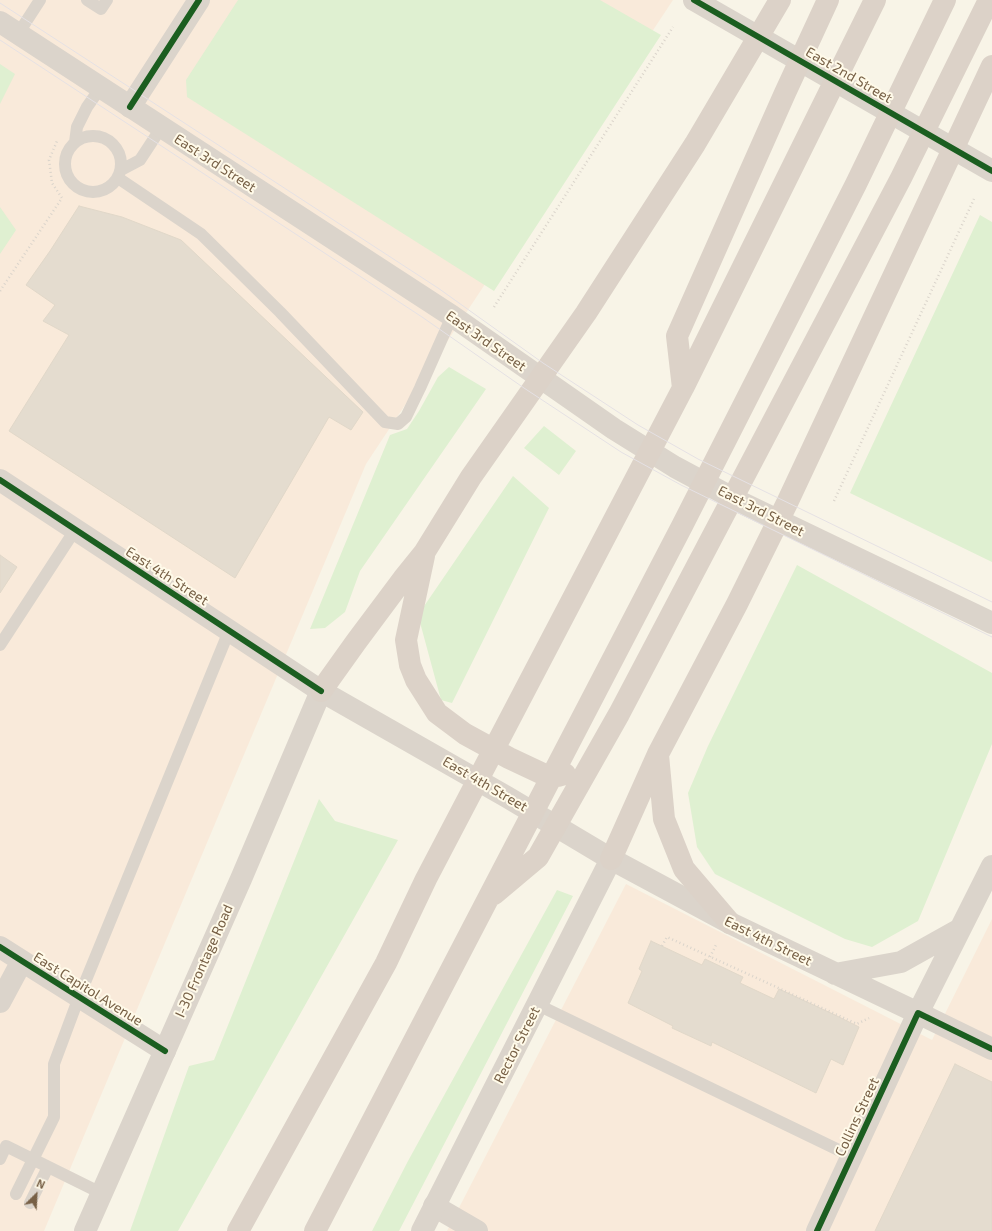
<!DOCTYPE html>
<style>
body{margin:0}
#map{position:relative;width:992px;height:1231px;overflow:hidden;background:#f8f4e7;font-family:"Exo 2",sans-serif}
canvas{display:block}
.north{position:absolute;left:16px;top:1175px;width:40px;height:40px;-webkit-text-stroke:3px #fffae9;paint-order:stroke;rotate:24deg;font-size:11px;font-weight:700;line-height:16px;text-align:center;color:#776046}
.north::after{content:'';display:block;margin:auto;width:14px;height:18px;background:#776046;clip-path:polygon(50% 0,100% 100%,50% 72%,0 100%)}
</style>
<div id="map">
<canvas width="992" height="1231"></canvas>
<div class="north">N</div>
</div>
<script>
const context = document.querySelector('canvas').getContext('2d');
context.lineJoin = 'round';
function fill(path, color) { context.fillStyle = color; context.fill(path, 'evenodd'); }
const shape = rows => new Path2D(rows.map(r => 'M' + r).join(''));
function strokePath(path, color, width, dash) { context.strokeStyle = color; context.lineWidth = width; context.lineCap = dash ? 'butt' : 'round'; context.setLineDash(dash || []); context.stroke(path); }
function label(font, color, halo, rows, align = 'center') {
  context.font = font + ' "Exo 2",sans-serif'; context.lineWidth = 4; context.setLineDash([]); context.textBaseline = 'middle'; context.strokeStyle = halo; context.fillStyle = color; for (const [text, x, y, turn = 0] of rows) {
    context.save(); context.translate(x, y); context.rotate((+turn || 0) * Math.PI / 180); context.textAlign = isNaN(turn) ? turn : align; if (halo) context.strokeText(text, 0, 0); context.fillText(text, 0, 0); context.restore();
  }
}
fill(shape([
 [0,0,673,0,366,464,44,1231,0,1231],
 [626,884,932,1040,992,919,992,1231,447,1231]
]), '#f9eada');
fill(shape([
 [238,0,600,0,661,35,494,291,187,97,186,80],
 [0,64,15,74,0,104],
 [0,207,16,230,0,254],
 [980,215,992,222,992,562,850,493],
 [449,367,486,389,360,571,345,612,325,628,310,629,390,435,407,429,419,411,438,377],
 [544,426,576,451,559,475,524,448],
 [513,476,549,508,452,703,441,700,418,615],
 [797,565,992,673,992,744,918,921,872,947,845,939,715,874,697,847,688,793,708,746],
 [319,799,335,821,398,840,178,1231,130,1231,189,1066,214,1060],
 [557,890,573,896,399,1231,372,1231,408,1161]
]), '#dff0d1');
const building = shape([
 [79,206,122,217,181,240,363,412,351,430,329,417,235,578,9,431,69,335,43,321,55,305,26,285,50,251,79,206],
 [0,555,17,567,0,593,0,555],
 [651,941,702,965,705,959,743,977,740,983,774,999,779,989,835,1015,859,1027,843,1065,831,1059,816,1093,712,1042,711,1046,672,1028,673,1026,628,1003,642,971,639,969,651,941],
 [955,1064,992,1082,992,1231,875,1231,955,1064]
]);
fill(building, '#e4dccf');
strokePath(building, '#e1d8c9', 1);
strokePath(shape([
 [0,291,62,198,52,183,49,160,57,141],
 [494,307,673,27],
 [834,501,974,199],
 [662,946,667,937,857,1024,869,1018],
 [710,957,717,943]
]), '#dad4cb', 2.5, [1, 3]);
strokePath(shape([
 [87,0,101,9,107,0],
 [18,34,40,0],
 '65 164a28 28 0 1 1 56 0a28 28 0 1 1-56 0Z',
 [75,142,77,127,87,107,101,87],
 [121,170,140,160,161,128],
 [118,178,201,234,280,312,385,422,398,424,406,417,420,388,452,316],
 [0,645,75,530],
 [538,1005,851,1156],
 [0,1159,6,1146,103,1194],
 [16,1194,54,1117,54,1064,79,997,229,631],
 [30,1203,48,1167]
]), '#dbd4cb', 12);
strokePath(shape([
 [130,107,199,0],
 [0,480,321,691],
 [0,947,22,961,165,1051],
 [0,1002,22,961],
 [434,1206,477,1231],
 [817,1231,918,1013,992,1049]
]), '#dbd4cb', 22);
strokePath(shape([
 [694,0,992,171],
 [0,22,452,316,614,429,675,467,742,503,992,623],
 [835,974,901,962,960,929],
 [85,1231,241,879,321,691,507,797,611,859,730,923,918,1013,992,866],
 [422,1231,611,859]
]), '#dbd4cb', 22);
strokePath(shape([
 [683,388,677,336,785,93,828,0],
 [424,556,406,640,410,665,416,680,437,713,465,734,509,758,543,774,558,776,565,774],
 [321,691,356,642,403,579,424,553,471,477,586,313,695,144,780,0],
 [658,755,664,819,684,869,730,923],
 [611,859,658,754,737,604,787,503,992,66],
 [494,894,538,857,619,714,901,178,989,0],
 [238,1231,386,963,426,879,683,388,875,0],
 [315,1231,682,526,856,184,945,0]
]), '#dcd2c8', 22);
strokePath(shape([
 [0,3,438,288,543,363,638,425,698,459,992,602],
 [0,40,422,317,524,388,621,452,681,485,992,637]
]), '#e5e1e4', 1);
strokePath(shape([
 [694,0,992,171],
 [130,107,199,0],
 [0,480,321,691],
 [0,947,22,961,165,1051],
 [817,1231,918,1013,992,1049]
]), '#1b5e20', 6);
label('14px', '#776046', '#fffae9', [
 ["East 2nd Street",849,75,30],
 ["East 3rd Street",215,163,33],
 ["East 3rd Street",486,341,35],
 ["East 3rd Street",761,511,27],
 ["East 4th Street",167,576,33],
 ["East 4th Street",485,784,30],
 ["East 4th Street",768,941,26],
 ["I-30 Frontage Road",204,961,-66],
 ["East Capitol Avenue",88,989,32],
 ["Rector Street",517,1045,-63],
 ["Collins Street",857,1117,-65]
]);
</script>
